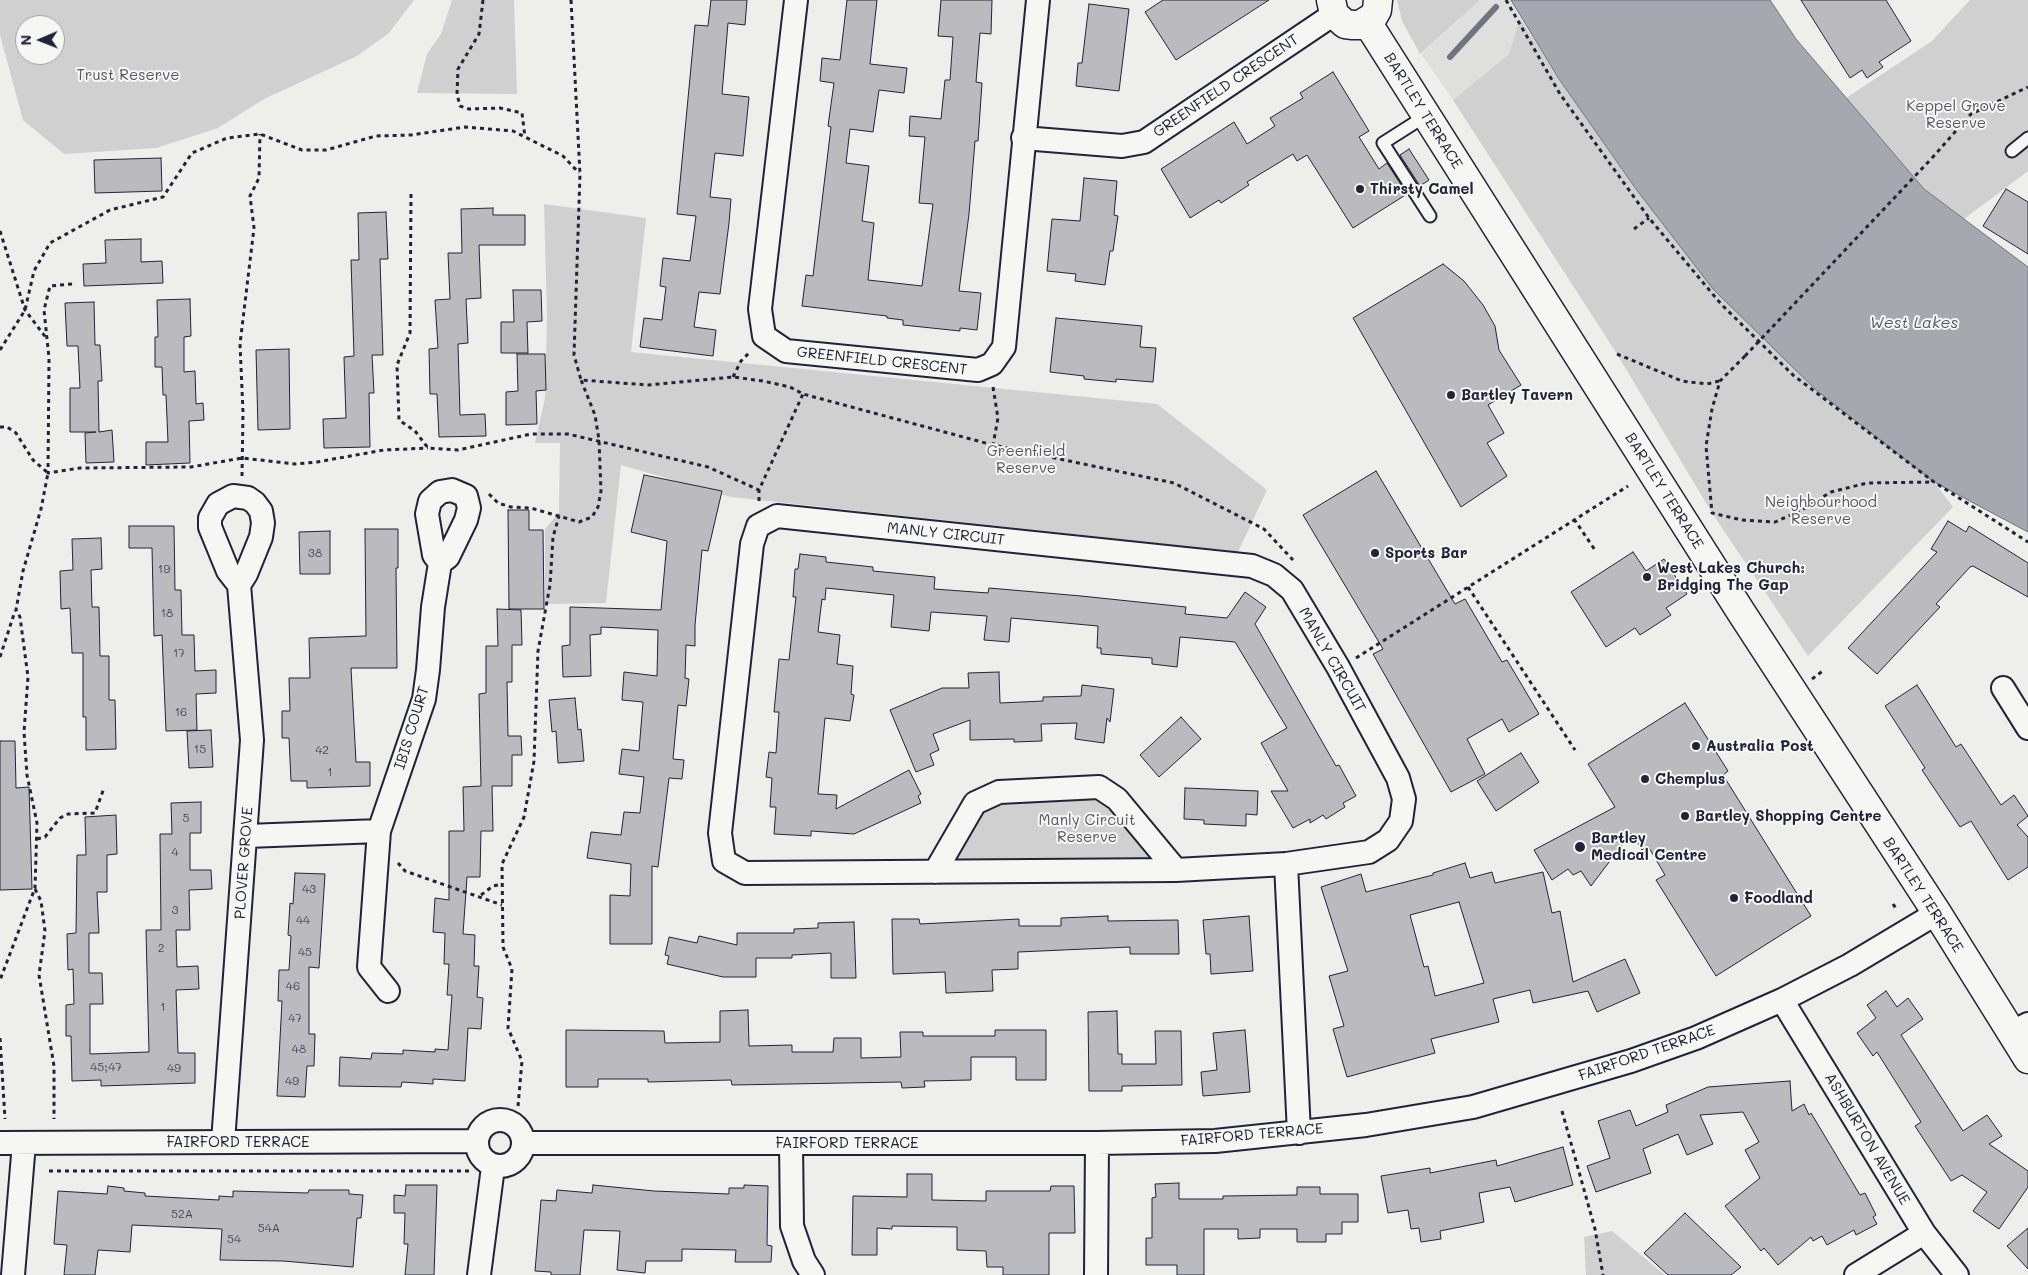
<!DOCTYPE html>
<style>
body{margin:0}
#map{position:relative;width:2028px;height:1275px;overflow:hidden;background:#eeeeeb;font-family:Mali,sans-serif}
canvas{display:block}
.north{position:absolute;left:15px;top:15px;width:50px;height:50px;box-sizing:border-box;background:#f6f6f2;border:1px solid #a1a1a9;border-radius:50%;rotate:269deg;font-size:14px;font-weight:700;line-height:20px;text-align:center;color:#22223b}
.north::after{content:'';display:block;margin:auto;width:18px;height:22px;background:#22223b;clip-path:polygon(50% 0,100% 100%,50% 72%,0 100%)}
</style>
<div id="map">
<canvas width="2028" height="1275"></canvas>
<div class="north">N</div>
</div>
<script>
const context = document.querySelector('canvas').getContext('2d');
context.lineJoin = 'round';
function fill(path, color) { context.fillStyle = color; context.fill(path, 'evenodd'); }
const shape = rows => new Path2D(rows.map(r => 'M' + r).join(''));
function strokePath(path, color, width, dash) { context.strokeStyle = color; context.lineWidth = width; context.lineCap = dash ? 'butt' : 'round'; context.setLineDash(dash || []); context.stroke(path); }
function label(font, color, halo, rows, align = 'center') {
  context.font = font + ' Mali,sans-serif'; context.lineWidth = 4; context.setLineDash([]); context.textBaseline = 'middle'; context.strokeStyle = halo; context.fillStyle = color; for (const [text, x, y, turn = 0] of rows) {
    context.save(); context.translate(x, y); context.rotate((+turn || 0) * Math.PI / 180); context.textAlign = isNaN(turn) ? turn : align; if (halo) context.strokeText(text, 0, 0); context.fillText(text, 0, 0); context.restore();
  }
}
fill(shape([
 [1480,0,1511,0,1520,18,1509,54,1453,100,1421,54]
]), '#dfdfde');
fill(shape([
 [0,0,414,0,389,33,357,56,264,99,218,128,156,148,64,154,23,120,0,35],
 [25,25,55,25,55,55,25,55],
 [452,0,514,0,517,94,417,93,427,54,441,34],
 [1397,0,1480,0,1420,54,1402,21],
 [1970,0,2028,0,2028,171,1964,219,1924,189,1846,98,1932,41],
 [1520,18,1559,79,1636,189,1816,390,1934,482,1953,507,1808,656,1712,513,1617,354,1453,100,1509,54],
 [544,204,646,218,631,352,1157,404,1267,490,1238,552,731,497,621,465,606,603,545,604,545,529,559,512,560,443,535,443,545,398,547,315],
 [1099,787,1176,870,935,872,975,803],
 [1612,1231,1665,1275,1586,1275,1584,1237]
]), '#d0d0d1');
const water = shape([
 [1511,0,1770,0,1796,39,1924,189,2028,267,2028,532,1934,482,1816,390,1713,289,1636,189,1559,79,1511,0]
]);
fill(water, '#a7a7af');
strokePath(water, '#727281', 1);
strokePath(shape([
 [1450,57,1496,7]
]), '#727281', 6);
const building = shape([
 [711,0,747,0,745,25,728,23,722,94,749,97,743,156,715,153,710,197,731,199,729,223,720,294,699,292,694,327,716,330,713,356,640,347,644,318,662,320,666,287,660,286,663,258,690,261,696,216,677,214,695,25,708,26,711,0],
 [847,0,877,0,870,64,907,68,904,93,879,90,873,132,850,129,846,163,869,166,862,221,874,223,868,280,922,286,933,204,919,203,925,137,909,136,910,116,941,119,945,80,950,80,953,37,938,36,941,0,992,0,991,34,980,33,976,82,982,83,978,141,975,141,969,214,959,291,981,293,977,330,960,328,960,331,903,325,903,320,887,318,887,316,802,306,806,275,813,276,831,127,828,126,834,83,820,81,822,58,840,60,847,0],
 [1163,0,1269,0,1176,60,1145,12,1163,0],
 [1801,0,1886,0,1911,41,1879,62,1883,67,1867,78,1862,70,1850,78,1801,0],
 [1089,4,1129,9,1119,91,1076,86,1078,63,1082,63,1089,4],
 [1333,72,1369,131,1359,137,1379,169,1387,163,1407,194,1353,228,1307,155,1297,161,1293,154,1247,182,1249,185,1221,203,1219,200,1190,218,1161,169,1234,122,1247,144,1275,126,1270,118,1303,98,1300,93,1333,72],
 [1409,149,1429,180,1420,186,1400,155,1409,149],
 [161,158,162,191,95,193,94,160,161,158],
 [1084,178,1117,181,1114,215,1118,216,1113,251,1110,251,1105,285,1075,281,1076,274,1047,271,1052,219,1080,221,1084,178],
 [2006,189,2028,202,2028,254,1983,226,2006,189],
 [493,208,493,215,525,215,525,245,479,245,481,298,466,299,468,343,458,344,460,415,485,414,486,436,439,437,437,394,430,394,429,349,438,348,435,300,450,299,448,253,462,253,461,209,493,208],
 [386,212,388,259,380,259,383,355,372,355,374,393,369,393,370,447,324,448,323,419,346,418,344,357,354,356,351,260,359,260,358,213,386,212],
 [141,239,141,262,162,261,163,283,84,286,83,264,106,263,105,240,141,239],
 [1443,264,1464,281,1483,305,1495,326,1499,350,1521,385,1488,405,1504,433,1487,443,1507,476,1461,507,1353,318,1443,264],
 [513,290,541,290,542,321,527,322,528,353,501,353,501,322,514,322,513,290],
 [190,299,191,336,184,337,184,372,195,371,196,404,203,403,204,420,189,421,190,463,146,465,146,442,168,442,166,395,163,395,162,367,155,367,155,337,158,337,157,300,190,299],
 [94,302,95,345,100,345,102,381,98,381,99,432,112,430,114,462,86,463,85,433,96,432,70,432,70,388,80,388,78,346,67,346,65,303,94,302],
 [1056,318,1142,326,1140,347,1156,348,1153,382,1116,379,1116,382,1084,379,1084,376,1050,372,1056,318],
 [289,349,290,429,258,430,256,350,289,349],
 [517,354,545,354,546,390,536,391,537,424,506,425,506,392,518,391,517,354],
 [1376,471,1455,604,1465,599,1502,662,1507,660,1539,714,1509,732,1502,719,1467,739,1485,774,1451,792,1373,654,1383,649,1303,515,1376,471],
 [644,475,722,491,708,551,702,550,695,625,695,646,686,645,685,678,689,679,686,706,678,705,673,759,684,760,682,779,669,778,658,867,652,866,652,944,610,944,610,895,630,896,631,864,587,858,591,832,621,835,624,812,640,813,644,777,619,774,622,749,639,751,643,702,622,700,624,672,657,676,658,630,601,627,601,634,590,635,591,676,563,677,562,646,570,645,570,607,661,610,667,541,631,532,644,475],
 [508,510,529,510,529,530,543,530,544,609,509,609,508,510],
 [1948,521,1966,532,1969,526,2028,563,2028,597,1973,566,1970,567,1936,604,1940,607,1877,674,1848,648,1937,552,1931,549,1948,521],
 [129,526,174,526,175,590,181,590,182,635,194,635,195,671,216,670,216,693,196,694,197,730,166,731,162,635,154,636,152,548,129,548,129,526],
 [365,529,398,529,398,568,396,568,397,668,351,668,356,762,370,762,370,786,307,788,307,781,291,781,289,738,282,738,282,711,290,711,289,678,310,678,309,638,366,636,365,529],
 [330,531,330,574,300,574,299,532,330,531],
 [101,538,102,569,91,570,92,607,99,607,100,656,109,656,109,700,115,700,116,749,86,750,86,717,83,717,83,653,72,653,70,608,61,609,60,571,73,570,72,539,101,538],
 [1633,552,1646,571,1664,559,1687,594,1666,608,1671,615,1640,635,1635,628,1606,647,1571,592,1633,552],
 [800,554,826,557,826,562,873,567,873,571,935,577,934,589,988,593,989,588,1081,596,1186,607,1185,614,1227,618,1245,592,1266,607,1255,624,1336,766,1339,765,1356,796,1343,803,1345,807,1326,819,1323,815,1310,823,1310,819,1293,828,1271,791,1288,791,1261,743,1287,728,1235,642,1180,637,1177,667,1152,664,1152,658,1101,654,1101,648,1097,648,1098,626,1011,618,1009,642,984,640,987,616,931,612,929,631,891,627,894,595,826,588,825,600,822,599,818,632,840,635,837,664,853,666,851,694,854,695,850,721,825,718,818,794,837,795,836,809,909,770,921,794,918,796,921,803,854,834,811,831,811,836,774,834,776,807,770,807,772,778,766,777,769,752,776,753,779,712,774,712,779,659,789,660,796,597,793,597,795,569,798,569,800,554],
 [497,609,521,610,522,645,512,645,512,682,507,682,508,736,521,736,522,755,512,755,512,786,492,786,493,831,481,831,480,877,467,877,463,934,475,935,474,966,479,966,477,997,483,998,481,1029,468,1028,465,1081,433,1079,433,1084,402,1082,401,1087,339,1086,340,1057,371,1059,372,1053,403,1054,403,1050,435,1052,435,1049,448,1050,452,995,447,995,449,964,444,964,445,933,433,932,435,898,449,900,449,831,464,831,463,787,481,786,479,694,486,693,486,646,498,646,497,609],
 [999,672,1000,703,1043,701,1043,697,1081,696,1082,685,1114,689,1110,722,1107,718,1104,743,1075,739,1077,723,1041,724,1042,741,1014,742,1014,739,970,740,970,720,933,734,939,750,930,754,934,765,916,772,890,710,942,688,969,688,968,673,999,672],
 [1917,685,1956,747,1961,744,2001,805,2014,795,2028,816,2017,825,2028,837,2028,867,2008,880,1971,821,1960,827,1922,770,1925,768,1885,706,1917,685],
 [575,698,578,730,581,729,584,761,558,763,556,731,552,732,549,700,575,698],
 [1685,703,1728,771,1723,775,1811,916,1716,976,1656,880,1665,875,1648,846,1642,850,1631,833,1591,886,1581,871,1573,875,1568,869,1552,880,1534,850,1615,807,1588,764,1685,703],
 [1181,717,1201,739,1159,777,1140,755,1181,717],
 [211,730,213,767,189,768,187,731,211,730],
 [0,741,15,741,16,788,29,787,32,889,0,890,0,741],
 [1521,753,1539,782,1496,811,1477,781,1521,753],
 [1185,788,1258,791,1257,815,1246,814,1246,826,1204,824,1204,820,1184,819,1185,788],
 [201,802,201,833,190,833,190,870,211,870,212,889,189,890,190,930,176,930,177,967,198,966,199,989,176,990,178,1053,195,1053,195,1083,101,1086,101,1080,72,1081,71,1036,66,1036,66,1005,74,1004,73,969,68,970,67,934,76,933,77,855,86,855,85,817,116,815,117,854,107,855,107,892,97,892,99,933,89,933,89,973,102,973,103,1004,90,1004,90,1054,149,1052,146,930,161,930,160,834,172,834,171,803,201,802],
 [1465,863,1470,878,1492,872,1495,883,1543,872,1552,913,1560,911,1573,982,1625,959,1640,993,1597,1012,1588,991,1533,1003,1530,990,1493,999,1499,1022,1431,1039,1435,1053,1347,1077,1333,1029,1344,1026,1329,976,1348,971,1321,887,1361,874,1366,892,1433,875,1433,873,1465,863],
 [1459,902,1484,983,1435,996,1428,966,1424,967,1410,915,1459,902],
 [295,873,325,874,319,968,309,967,309,1034,315,1034,314,1066,307,1066,305,1097,277,1096,282,1001,278,1001,279,970,289,970,291,936,288,935,290,903,293,904,295,873],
 [1108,916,1108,921,1178,920,1179,954,1130,954,1130,947,1018,952,1018,969,992,970,993,991,946,993,945,972,893,974,892,919,919,919,920,924,1019,919,1019,926,1061,926,1061,918,1108,916],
 [1249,916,1253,971,1211,974,1210,954,1206,954,1203,920,1249,916],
 [854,922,856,978,831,978,831,953,792,955,792,958,756,958,756,977,723,977,667,964,669,956,665,955,669,937,697,943,699,936,737,945,737,933,794,933,794,929,818,928,818,923,854,922],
 [1886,991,1897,1007,1908,998,1923,1019,1901,1035,1963,1131,1987,1115,2002,1136,1989,1144,2028,1171,2028,1187,1999,1229,1973,1211,1987,1192,1962,1175,1951,1181,1915,1126,1921,1122,1877,1052,1873,1056,1857,1033,1876,1018,1867,1005,1886,991],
 [748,1010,749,1046,792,1045,792,1052,833,1052,834,1038,861,1038,861,1058,901,1057,900,1032,923,1032,923,1036,995,1036,995,1030,1046,1030,1046,1080,1016,1080,1016,1057,971,1057,971,1080,924,1081,925,1087,902,1088,901,1082,732,1085,731,1080,648,1082,648,1079,598,1079,598,1087,566,1087,566,1030,664,1031,665,1043,720,1042,720,1011,748,1010],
 [1117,1011,1118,1054,1122,1054,1122,1064,1156,1064,1155,1031,1181,1031,1182,1085,1122,1086,1122,1091,1089,1091,1088,1012,1117,1011],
 [1245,1030,1250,1092,1203,1096,1201,1072,1217,1070,1213,1033,1245,1030],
 [1790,1081,1792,1111,1804,1104,1809,1115,1811,1113,1860,1195,1865,1193,1876,1215,1873,1217,1877,1224,1856,1235,1854,1230,1827,1245,1822,1236,1813,1241,1811,1237,1778,1265,1764,1248,1761,1251,1725,1206,1760,1178,1745,1150,1759,1142,1743,1112,1700,1115,1713,1144,1687,1155,1678,1134,1643,1149,1651,1173,1596,1192,1587,1166,1610,1158,1598,1121,1630,1110,1636,1126,1668,1112,1666,1105,1708,1087,1790,1081],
 [1563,1147,1573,1185,1515,1202,1510,1187,1479,1193,1484,1222,1440,1231,1441,1239,1421,1242,1419,1228,1411,1229,1408,1210,1388,1213,1381,1176,1430,1168,1430,1173,1496,1160,1497,1166,1563,1147],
 [907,1174,932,1174,932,1200,986,1201,986,1191,1050,1191,1051,1186,1074,1186,1075,1233,1049,1233,1049,1275,1003,1275,1003,1267,987,1267,986,1251,957,1250,957,1227,892,1226,892,1229,877,1228,877,1255,852,1255,853,1196,907,1197,907,1174],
 [1179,1183,1179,1199,1223,1199,1223,1196,1297,1195,1297,1187,1320,1187,1320,1194,1358,1194,1358,1222,1342,1222,1342,1234,1326,1234,1326,1242,1297,1242,1297,1229,1260,1229,1260,1238,1238,1239,1238,1229,1204,1229,1204,1275,1177,1275,1177,1265,1146,1265,1146,1238,1152,1238,1152,1198,1156,1197,1155,1184,1179,1183],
 [406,1185,437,1185,434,1275,405,1275,408,1244,404,1244,405,1213,394,1213,394,1195,405,1196,406,1185],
 [593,1185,654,1191,729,1194,729,1188,744,1188,744,1185,768,1186,767,1245,772,1246,771,1262,735,1262,736,1250,682,1249,682,1261,646,1261,645,1273,617,1270,620,1231,584,1230,580,1275,551,1275,551,1272,535,1271,541,1200,556,1201,557,1190,592,1193,593,1185],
 [108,1186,124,1188,124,1191,145,1193,145,1196,219,1200,219,1196,233,1197,233,1191,308,1193,309,1190,349,1190,349,1194,363,1195,361,1218,357,1218,353,1267,283,1261,220,1260,222,1229,132,1225,130,1252,98,1250,95,1275,64,1275,67,1245,54,1244,58,1191,107,1194,108,1186],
 [1685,1213,1741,1267,1731,1275,1668,1275,1644,1253,1685,1213],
 [2028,1228,2028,1269,2007,1246,2028,1228]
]);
fill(building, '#bbbbbf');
strokePath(building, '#22223b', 1);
const lane = shape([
 [1427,115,1383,143,1430,216],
 [2012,151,2028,138]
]);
const street = shape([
 [796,0,760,309,764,336,786,351,978,370,992,364,1004,347,1038,0],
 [1023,138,1122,146,1144,142,1334,14],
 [777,516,1252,566,1274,575,1292,590,1338,667,1398,778,1404,799,1401,821,1388,840,1369,852,1286,864,1176,870,745,873,724,861,720,833,752,544,758,526,777,516],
 [2003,688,2028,728],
 [379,831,424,699,428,670,433,607,440,563,434,555,427,514,430,501,440,492,452,490,466,496,469,508,466,520,448,557,440,563],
 [247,836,379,831,369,967,388,991],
 [1286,864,1299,1133],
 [935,872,975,803,999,792,1099,787,1117,799,1176,870],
 [1782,1000,1924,1233,1957,1275],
 [2010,1033,2028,1024],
 '477 1143a23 23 0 1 1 46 0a23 23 0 1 1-46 0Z',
 [223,1142,252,740,239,585,228,571,210,527,210,518,218,504,233,496,248,498,255,503,261,511,263,523,261,537,246,574,239,585],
 [0,1143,476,1141],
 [524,1143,1097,1143,1215,1141,1366,1125,1473,1107,1631,1061,1696,1038,1782,1000,1850,965,1937,913],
 [791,1143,792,1226,804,1261,813,1275],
 [13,1275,24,1143],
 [479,1275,493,1167],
 [1096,1275,1097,1143],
 [1856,1275,1924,1233]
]);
const secondary = shape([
 [1331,0,1334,14,1345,24,1353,25,1360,25,1373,17,1377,10,1378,0],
 [1367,22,1741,612,1937,913,2028,1059]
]);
strokePath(lane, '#22223b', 15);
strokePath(street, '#22223b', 26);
strokePath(secondary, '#22223b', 31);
strokePath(shape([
 [483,0,479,34,458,69,457,94,460,106,469,109,500,108,522,113,525,137],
 [571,0,580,174,574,355,581,380,648,385,733,377,763,381,790,387,803,394,993,445,1174,483,1264,529,1293,560],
 [1506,0,1560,94,1649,218,1721,304,1793,375,1934,482,2028,542],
 [1932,158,1971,114,2028,87],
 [411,194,410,333,397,365,399,420,415,431,428,448,458,450,531,434,568,434,708,467,759,490],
 [1634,229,1649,218],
 [0,231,25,310,47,339],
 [72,284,50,286,44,310,49,358,48,473,80,468,191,467,242,458,295,464,317,462,384,450,428,448],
 [0,350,25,310,34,271,50,243,110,210,163,197,192,153,227,138,260,134,302,150,326,150,376,136,411,135,465,127,513,131,563,156,579,173],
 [1617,354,1682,381,1707,384,1719,381],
 [1745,356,1720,381,1712,409,1706,446,1712,513,1742,520,1775,522,1800,511,1831,492,1867,483,1934,482],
 [733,377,741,361,751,351],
 [993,387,998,418,993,445],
 [0,427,7,427,16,433,33,460,48,473,41,509,23,571,16,610,20,617,28,677,24,732,27,775,37,823,35,888,0,980],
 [242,476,243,412,240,344,254,228,250,196,259,178,260,134],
 [489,494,498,503,511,507,531,508,579,522,592,517,598,507,601,491,599,440,595,415,581,380],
 [759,501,759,490,803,394],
 [1574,519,1595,550],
 [1468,587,1575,750],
 [0,657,15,611],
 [1356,658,1628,486],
 [1812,679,1824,670],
 [37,839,45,837,60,818,68,814,95,813,104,788],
 [398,863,405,871,502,905],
 [35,889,41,901,45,931,39,975,54,1066,54,1119],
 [481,895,493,886,502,884],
 [1893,904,1897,910],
 [0,1038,5,1119],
 [518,1106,522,1061,508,1028,512,969,503,947,502,864,524,817,534,761,538,651,550,585,553,537,559,516],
 [1562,1111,1595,1229,1603,1275],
 [49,1171,471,1171]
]), '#22223b', 3, [4, 4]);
strokePath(lane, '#f6f6f2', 11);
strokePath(street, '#f6f6f2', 22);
strokePath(secondary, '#f6f6f2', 28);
strokePath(shape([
 [1745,356,1932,158]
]), '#22223b', 3, [4, 4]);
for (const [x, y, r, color] of [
 [1360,189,5,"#22223b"],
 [1451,395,5,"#22223b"],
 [1375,553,5,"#22223b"],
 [1647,577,5,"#22223b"],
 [1696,746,5,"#22223b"],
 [1645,779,5,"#22223b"],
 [1685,816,5,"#22223b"],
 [1580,847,6,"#22223b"],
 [1734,898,5,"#22223b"]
]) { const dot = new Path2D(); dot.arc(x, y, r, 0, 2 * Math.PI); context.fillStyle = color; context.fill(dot); strokePath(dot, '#f6f6f2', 2); }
label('12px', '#48485c', null, [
 ["38",315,553],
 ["19",164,569],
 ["18",167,613],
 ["17",179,653],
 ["16",181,712],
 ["15",200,749],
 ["42",322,750],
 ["1",330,772],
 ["5",186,818],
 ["4",175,852],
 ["43",309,889],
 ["3",175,910],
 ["44",303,920],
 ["2",161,948],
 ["45",305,952],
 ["46",293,986],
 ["1",163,1007],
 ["47",295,1018],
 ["48",299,1049],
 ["45;47",106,1067],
 ["49",174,1068],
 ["49",292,1081],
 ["52A",182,1214],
 ["54A",269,1228],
 ["54",234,1239]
]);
label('15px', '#565668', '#f6f6f2', [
 ["Trust Reserve",128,75],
 ["Keppel Grove",1956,106],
 ["Reserve",1956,123],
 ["Greenfield",1026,451],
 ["Reserve",1026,468],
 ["Neighbourhood",1821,502],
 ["Reserve",1821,519],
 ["Manly Circuit",1087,820],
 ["Reserve",1087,837]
]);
label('15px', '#22223b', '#f6f6f2', [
 ["GREENFIELD CRESCENT",1226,86,-34],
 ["BARTLEY TERRACE",1423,111,58],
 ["GREENFIELD CRESCENT",882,361,6],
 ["BARTLEY TERRACE",1664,491,58],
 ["MANLY CIRCUIT",946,534,6],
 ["MANLY CIRCUIT",1332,660,60],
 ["IBIS COURT",412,728,-73],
 ["PLOVER GROVE",244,863,-86],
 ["BARTLEY TERRACE",1923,895,57],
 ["FAIRFORD TERRACE",1647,1053,-19],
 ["FAIRFORD TERRACE",1252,1135,-5],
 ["ASHBURTON AVENUE",1867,1139,59],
 ["FAIRFORD TERRACE",238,1142],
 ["FAIRFORD TERRACE",847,1143]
]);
label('bold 15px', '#22223b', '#f6f6f2', [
 ["Thirsty Camel",1370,189],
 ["Bartley Tavern",1461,395],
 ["Sports Bar",1385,553],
 ["West Lakes Church:",1657,568],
 ["Bridging The Gap",1657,585],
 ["Australia Post",1706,746],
 ["Chemplus",1655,779],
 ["Bartley Shopping Centre",1695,816],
 ["Bartley",1591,838],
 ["Medical Centre",1591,855],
 ["Foodland",1744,898]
], 'left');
label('italic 16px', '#575769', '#f6f6f2', [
 ["West Lakes",1914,323]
]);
</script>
